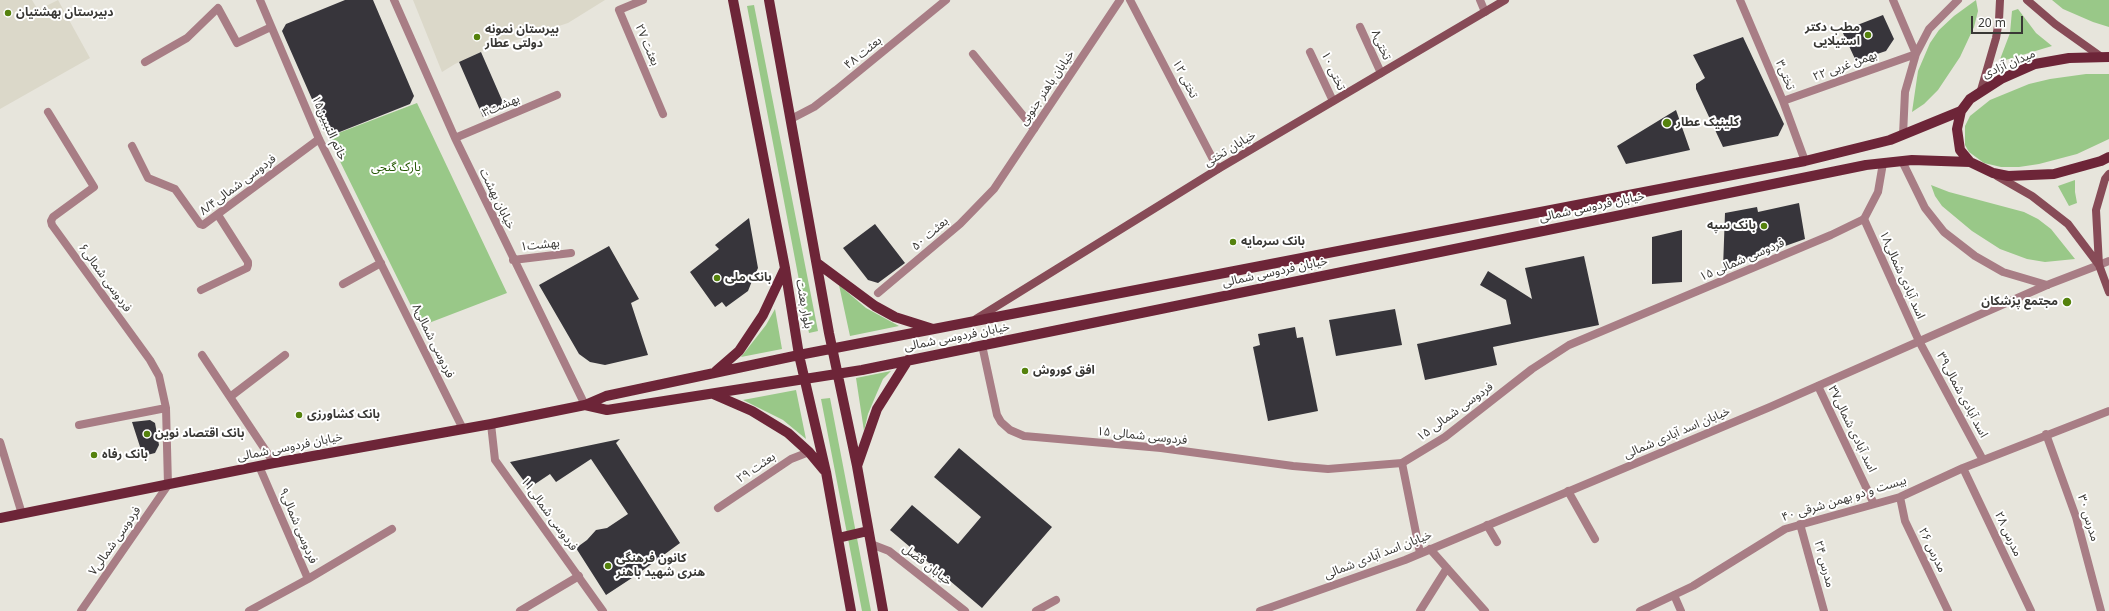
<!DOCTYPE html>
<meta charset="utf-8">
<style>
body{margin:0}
#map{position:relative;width:2109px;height:611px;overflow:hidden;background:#e7e5dc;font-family:"Noto Sans",sans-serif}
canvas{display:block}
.scale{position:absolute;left:1971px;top:16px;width:52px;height:18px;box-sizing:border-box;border:2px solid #393835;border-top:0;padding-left:5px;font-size:12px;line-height:14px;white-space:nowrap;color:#393835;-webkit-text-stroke:3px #fff;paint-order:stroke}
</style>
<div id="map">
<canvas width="2109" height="611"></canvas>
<div class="scale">20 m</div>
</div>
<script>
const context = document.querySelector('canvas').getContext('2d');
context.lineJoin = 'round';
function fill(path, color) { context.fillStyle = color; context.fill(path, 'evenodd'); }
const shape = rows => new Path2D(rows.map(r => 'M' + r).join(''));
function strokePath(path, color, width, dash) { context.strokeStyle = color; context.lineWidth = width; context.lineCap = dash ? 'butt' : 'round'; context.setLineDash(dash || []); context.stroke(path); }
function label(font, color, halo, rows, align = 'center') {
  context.font = font + ' "Noto Sans","Noto Sans Arabic",sans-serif'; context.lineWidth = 4; context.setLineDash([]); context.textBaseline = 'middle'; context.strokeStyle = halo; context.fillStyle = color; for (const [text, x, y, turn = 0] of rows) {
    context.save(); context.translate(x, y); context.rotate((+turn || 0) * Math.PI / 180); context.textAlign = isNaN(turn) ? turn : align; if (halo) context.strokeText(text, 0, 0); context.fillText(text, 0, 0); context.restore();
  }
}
fill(shape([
 [0,0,32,0,38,10,58,0,90,58,0,109],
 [413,0,605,0,568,23,483,51,455,64,442,72]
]), '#dbd8c9');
fill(shape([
 [1976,0,1978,11,1974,27,1960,57,1938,90,1924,104,1912,112,1918,71,1930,43,1939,30,1954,16],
 [2052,0,2109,0,2109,27,2093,22,2063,9],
 [754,5,818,331,809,333,747,6],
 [2018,9,2036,33,2052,46,1999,62,2010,33,2012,11],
 [2086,74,2109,74,2109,139,2077,154,2039,164,2019,167,2001,167,1984,163,1969,152,1965,145,1965,126,1970,116,1990,100,2029,84,2050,79],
 [417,103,507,293,421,326,328,137],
 [2075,180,2075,192,2077,203,2069,206,2058,186],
 [1931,185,1949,192,2024,212,2038,219,2051,229,2075,259,2045,262,2027,259,2000,249,1972,231,1942,206,1935,196],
 [839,285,866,308,899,326,850,336],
 [775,309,782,349,741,357,766,325],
 [891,371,883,379,876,395,868,414,864,431,856,378],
 [796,390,806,439,783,420,743,400],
 [830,398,871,611,862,611,821,399]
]), '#99c888');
fill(shape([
 [345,0,373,0,414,96,410,104,332,135,326,131,282,31,286,24],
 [1883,15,1894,39,1886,51,1856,61,1842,31],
 [1743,37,1784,124,1778,136,1723,147,1696,89,1696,84,1705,78,1693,55],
 [481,52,505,107,483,117,459,62],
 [1676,110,1690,150,1626,164,1617,146],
 [1799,203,1805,239,1723,268,1725,213,1757,207,1758,212],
 [749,218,758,268,752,281,748,291,726,307,722,302,715,307,690,272,719,249,715,245],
 [875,224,905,263,878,283,868,280,843,248],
 [1682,230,1682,282,1652,284,1652,237],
 [609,246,639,299,631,303,648,355,605,365,590,362,579,354,539,285],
 [1584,256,1599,325,1493,347,1497,365,1425,380,1417,344,1511,324,1506,300,1480,285,1488,271,1532,299,1525,268],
 [1395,309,1402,345,1336,356,1329,320],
 [1295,327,1297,338,1303,337,1318,411,1268,421,1253,347,1260,345,1258,334],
 [150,420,155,423,159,445,155,453,143,456,132,422],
 [620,439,616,443,680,543,635,576,606,595,576,548,587,540,596,530,607,528,628,514,591,459,556,482,550,474,529,488,510,462],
 [959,448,1052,527,982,608,890,530,912,505,958,544,981,517,934,477]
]), '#37353b');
strokePath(shape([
 [520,611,579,576]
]), '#a87d85', 8);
strokePath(shape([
 [260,0,319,139,463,429],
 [394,0,455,138,585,405],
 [643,0,619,10,663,114],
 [1130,0,1218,169],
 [1480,0,1485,12],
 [1740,0,1783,101,1805,161],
 [1360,27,1381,73],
 [1310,52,1333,101],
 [973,54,1034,129],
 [145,62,187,38,218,8,237,43,271,27],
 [1783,101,1916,54,1893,0],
 [48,112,94,187,53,217,51,221,52,225,150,360,159,376,166,408,168,485,81,611],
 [791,119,814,107,836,90,946,0],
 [1903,135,1905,92,1916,54,1929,29,1958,0],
 [455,138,557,95],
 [132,146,148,178,175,189,200,224,203,225,319,139],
 [1902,161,1925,208,1944,232,1975,256,2003,272,2047,285],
 [1864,219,1919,341,1983,460],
 [513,260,571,253],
 [2099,265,2109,261],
 [343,284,381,263],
 [201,290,247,268,248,265,248,262,218,215],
 [202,355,274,463],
 [1818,386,1874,504],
 [230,397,285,355],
 [491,424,495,460,603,611],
 [79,425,166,408],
 [2046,434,2076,517,2101,611],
 [0,442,22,514],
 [1402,463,1420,553],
 [1963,468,2031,611],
 [1568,491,1595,539],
 [1900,497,1905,521,1948,611],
 [718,508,791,459,809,452],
 [1800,524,1824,611],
 [1487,525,1497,542],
 [1430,549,1485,611],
 [308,579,392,529],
 [1674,595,1681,611],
 [249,611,308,579,259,466],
 [1036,611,1056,600],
 [1420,611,1447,568],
 [1640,611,1693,586,1785,529,1900,497,1963,468,2109,411]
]), '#a87d85', 8);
strokePath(shape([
 [878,293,960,224,994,189,1120,0],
 [982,345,997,415,1001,422,1010,430,1024,436,1161,448,1293,466,1328,469,1402,463,1445,437,1532,369,1569,345,1831,235,1864,219,1878,192,1883,163],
 [871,544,889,551,965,611],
 [1260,611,1405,560,1770,407,2047,285,2099,265]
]), '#a87d85', 8);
strokePath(shape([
 [2027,0,2055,24,2100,56],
 [1981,90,1996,38,1999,20,2000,0],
 [2109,174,2105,179,2096,210,2099,265,2109,292],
 [1997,176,2032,196,2068,224,2099,265],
 [976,319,1218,169,1505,0]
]), '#874b57', 8);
strokePath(shape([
 [733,0,785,268,799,355,826,472,851,611],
 [769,0,829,333,857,466,883,611],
 [2109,57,2069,58,2035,64,2001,79,1970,99,1961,111,1957,129,1960,150,1970,162,1993,173,2008,176,2054,174,2101,161,2109,157],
 [817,263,875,306,895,317,933,329],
 [716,371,739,351,763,315,785,268],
 [713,394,752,411,788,433,809,452,824,470],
 [585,405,607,410,862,370,1866,165,1912,160,1970,162],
 [857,466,877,409,908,360],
 [0,518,274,463,491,424,585,405,606,396,799,355,1805,161,1890,140,1961,111],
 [838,538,868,531]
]), '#6d2538', 10);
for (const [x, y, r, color] of [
 [8,13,4,"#55820d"],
 [1868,35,4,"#55820d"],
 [477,37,4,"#55820d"],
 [1667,123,5,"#55820d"],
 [1764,226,4,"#55820d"],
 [1233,242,4,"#55820d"],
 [717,278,4,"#55820d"],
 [2067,302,5,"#55820d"],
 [1025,371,4,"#55820d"],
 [299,415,4,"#55820d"],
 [147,434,4,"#55820d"],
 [94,455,4,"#55820d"],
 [608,566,4,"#55820d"]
]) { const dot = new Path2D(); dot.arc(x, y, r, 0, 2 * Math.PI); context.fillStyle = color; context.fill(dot); strokePath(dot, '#fff', 1.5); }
label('bold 12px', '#393835', '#fff', [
 ["دبیرستان بهشتیان",16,13],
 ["مطب دکتر",1860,28,"right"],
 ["استیلایی",1860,42,"right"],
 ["بیرستان نمونه",485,30],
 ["دولتی عطار",485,44],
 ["کلینیک عطار",1676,123],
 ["بانک سپه",1756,226,"right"],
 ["بانک سرمایه",1241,242],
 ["بانک ملی",725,278],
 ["مجتمع پزشکان",2058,302,"right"],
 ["افق کوروش",1033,371],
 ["بانک کشاورزی",307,415],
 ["بانک اقتصاد نوین",155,434],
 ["بانک رفاه",102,455],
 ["کانون فرهنگی",616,559],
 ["هنری شهید باهنر",616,573]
], 'left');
label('12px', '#393835', '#fff', [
 ["بعثت ۲۷",647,45,67],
 ["تختی۸",1381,45,66],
 ["بعثت ۴۸",863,53,-39],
 ["میدان آزادی",2009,64,-23],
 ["۲۲ بهمن غربی",1845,66,-20],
 ["تختی ۱۰",1333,71,65],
 ["تختی۳",1785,75,67],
 ["تختی ۱۲",1185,79,63],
 ["خیابان باهنر جنوبی",1047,88,-56],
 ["بهشت۳",501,106,-23],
 ["خاتم النببین۱۵",329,128,66],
 ["خیابان تختی",1230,149,-31],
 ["فردوسی شمالی۸/۴",238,185,-37],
 ["خیابان بهشت",497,199,64],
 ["خیابان فردوسی شمالی",1592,207,-12],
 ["بعثت ۵۰",930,234,-41],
 ["بهشت۱",540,245,-6],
 ["فردوسی شمالی ۱۵",1742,260,-23],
 ["خیابان فردوسی شمالی",1275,272,-12],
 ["اسد آبادی شمالی۱۸",1902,275,66],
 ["فردوسی شمالی۶",105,278,54],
 ["بلوار بعثت",804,304,80],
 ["خیابان فردوسی شمالی",957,337,-11],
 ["فردوسی شمالی۸",433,341,64],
 ["اسد آبادی شمالی۳۹",1962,395,62],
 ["فردوسی شمالی ۱۵",1455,412,-36],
 ["اسد آبادی شمالی۳۷",1852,429,64],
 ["خیابان اسد آبادی شمالی",1677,433,-23],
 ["فردوسی شمالی ۱۵",1142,436,6],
 ["خیابان فردوسی شمالی",290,447,-11],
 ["بعثت ۲۹",756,468,-34],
 ["بیست و دو بهمن شرقی ۴۰",1844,499,-17],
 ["فردوسی شمالی۱۱",549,514,54],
 ["مدرس ۳۰",2088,518,73],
 ["فردوسی شمالی۹",298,526,67],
 ["مدرس ۲۸",2008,534,65],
 ["فردوسی شمالی۷",115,541,-55],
 ["مدرس ۲۶",1932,550,64],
 ["خیابان اسد آبادی شمالی",1378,555,-21],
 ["مدرس ۲۴",1824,564,75],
 ["خیابان فضل",927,565,38]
]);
label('12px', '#235602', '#fff', [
 ["پارک گنجی",396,168]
]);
</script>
